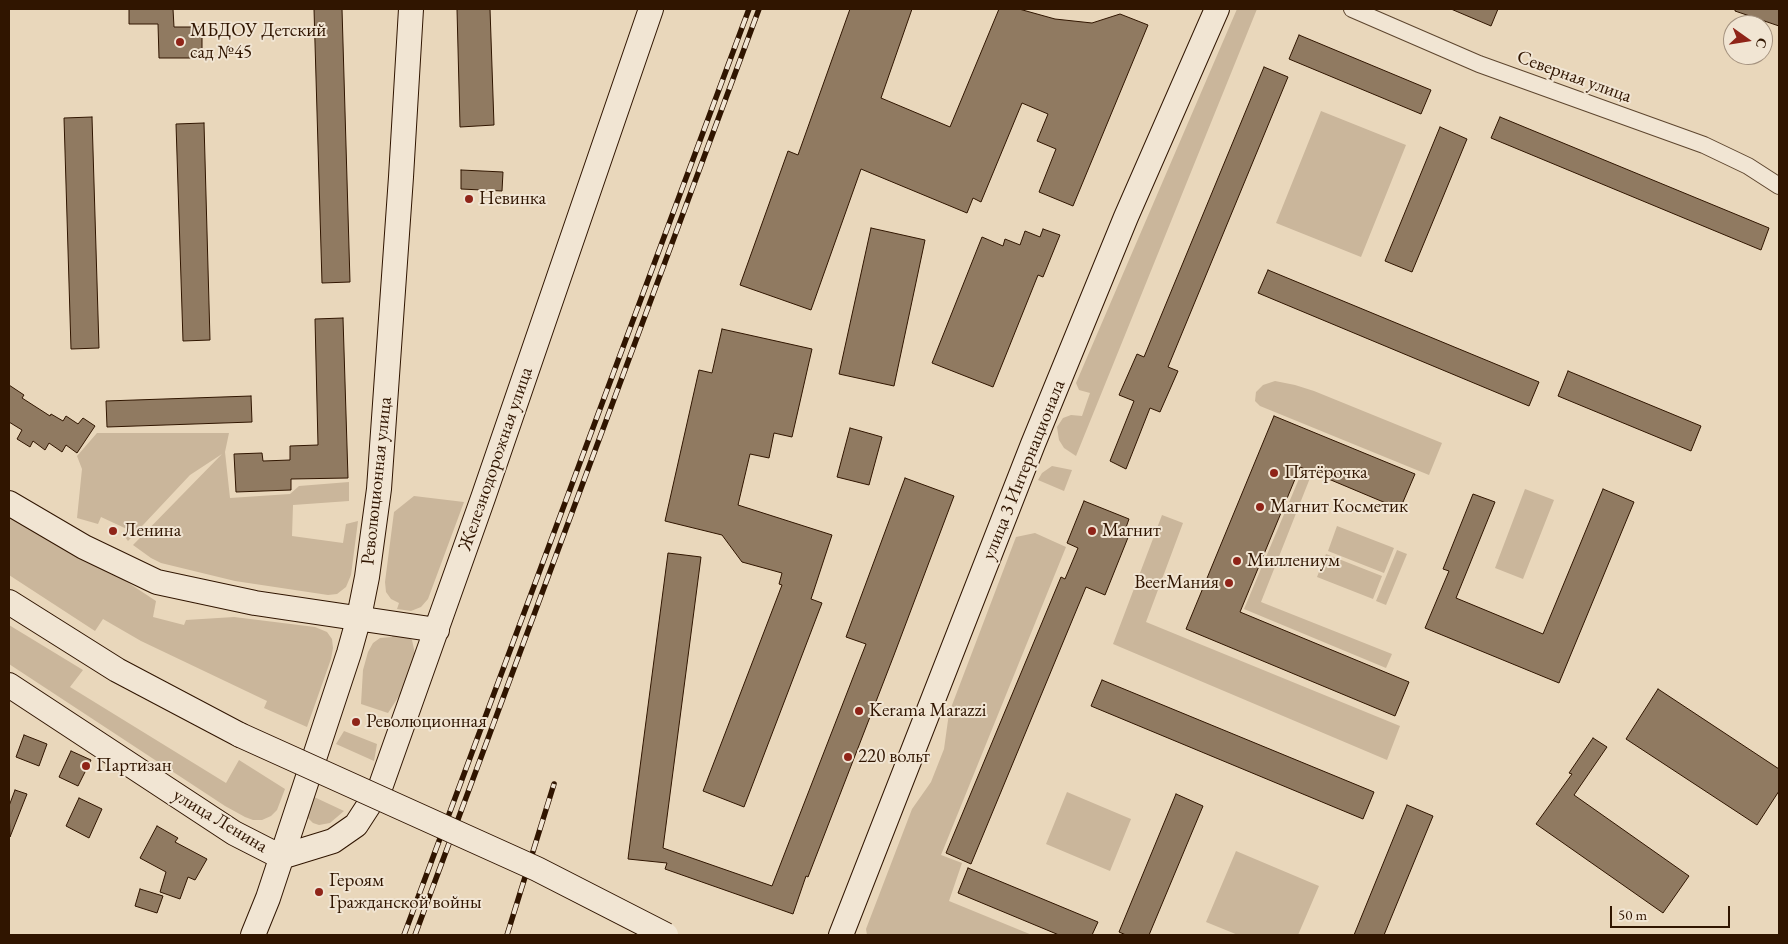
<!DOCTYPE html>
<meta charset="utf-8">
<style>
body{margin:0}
#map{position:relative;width:1788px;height:944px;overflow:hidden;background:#e9d7bb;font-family:"EB Garamond",serif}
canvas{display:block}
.frame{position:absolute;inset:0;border:10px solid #301500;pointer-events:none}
.north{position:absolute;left:1723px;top:15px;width:50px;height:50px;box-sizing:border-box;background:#f1e5d3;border:1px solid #a4927f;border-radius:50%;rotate:103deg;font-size:14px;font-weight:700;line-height:20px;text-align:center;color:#301500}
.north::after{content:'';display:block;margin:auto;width:18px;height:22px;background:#8f2418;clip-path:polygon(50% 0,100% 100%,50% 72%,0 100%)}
.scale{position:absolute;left:1610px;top:906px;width:120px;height:22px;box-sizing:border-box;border:2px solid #301500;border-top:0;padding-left:6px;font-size:15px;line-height:18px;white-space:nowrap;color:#301500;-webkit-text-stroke:4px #f1e5d3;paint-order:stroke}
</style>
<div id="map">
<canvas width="1788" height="944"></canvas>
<div class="frame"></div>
<div class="north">С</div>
<div class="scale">50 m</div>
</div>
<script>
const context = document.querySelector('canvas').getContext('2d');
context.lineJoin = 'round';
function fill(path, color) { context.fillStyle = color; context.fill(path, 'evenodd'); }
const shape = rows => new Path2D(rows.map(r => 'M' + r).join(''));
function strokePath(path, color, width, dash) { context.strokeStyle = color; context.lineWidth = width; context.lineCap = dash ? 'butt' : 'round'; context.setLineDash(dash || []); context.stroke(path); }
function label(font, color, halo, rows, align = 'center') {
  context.font = font + ' "EB Garamond",serif'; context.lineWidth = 4; context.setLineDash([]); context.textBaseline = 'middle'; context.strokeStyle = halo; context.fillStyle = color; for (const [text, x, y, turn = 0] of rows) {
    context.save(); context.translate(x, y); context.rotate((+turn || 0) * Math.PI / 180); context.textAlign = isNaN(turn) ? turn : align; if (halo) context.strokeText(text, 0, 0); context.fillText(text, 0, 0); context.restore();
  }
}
fill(shape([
 [1237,9,1257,9,1076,456,1064,448,1059,440,1057,427,1063,418,1071,415,1082,416,1090,393,1079,390,1076,383],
 [1321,111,1406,145,1361,257,1276,223],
 [1275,381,1295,385,1314,391,1442,443,1429,475,1260,406,1255,401,1256,392,1263,385],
 [97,433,229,433,225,452,230,498,290,494,299,486,349,482,349,501,293,505,292,536,343,543,346,524,358,521,351,575,346,587,337,594,328,595,235,581,161,563,151,558,133,545,222,454,190,475,128,541,125,537,129,530,101,517,98,524,77,518,82,469,77,456],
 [1052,466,1072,470,1064,491,1038,480,1042,473],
 [1301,474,1310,478,1261,602,1392,654,1386,668,1244,609],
 [1525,489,1554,500,1523,579,1495,568],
 [414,496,464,502,428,599,421,607,411,611,397,609,399,603,391,599,386,592,385,582,394,512],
 [9,512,121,578,156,601,153,617,184,625,186,620,234,617,315,627,327,632,332,639,333,648,331,659,307,727,264,708,267,701,141,641,103,619,95,631,9,575],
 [1162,515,1183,523,1146,622,1400,726,1387,760,1113,644],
 [1337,526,1394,548,1384,573,1328,551],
 [1035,533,1066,547,941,855,962,863,949,901,1032,935,867,935,866,929,912,809,931,782,944,749,949,713,1016,537],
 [1397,550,1407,554,1386,605,1376,601],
 [1326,554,1382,576,1373,599,1317,577],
 [9,625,83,670,70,687,226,783,239,760,285,789,277,810,271,816,262,820,253,820,245,817,225,806,9,664],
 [394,630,404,633,412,640,415,654,407,684,388,713,361,704,363,670,368,652,373,643,380,638,392,637],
 [344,731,377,744,374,761,336,744],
 [1067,792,1131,819,1110,871,1046,844],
 [312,796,344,811,330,823,319,825,313,823,308,818,308,812],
 [1236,851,1319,886,1298,935,1238,935,1206,922]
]), '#cab69b');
const building = shape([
 [129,9,173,9,174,27,202,27,202,58,159,58,158,24,129,24,129,9],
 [314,9,342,9,350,282,322,283,314,9],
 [457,9,490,9,494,125,460,127,457,9],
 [850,9,912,9,881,98,950,127,999,9,1019,9,1055,19,1092,23,1120,14,1148,25,1073,206,1039,192,1056,149,1037,141,1048,114,1022,103,981,202,973,198,967,213,861,169,811,310,740,285,788,151,798,155,850,9],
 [1451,9,1498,9,1491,26,1451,9],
 [1735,9,1779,9,1779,26,1735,11,1735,9],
 [1299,35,1431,90,1421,114,1289,59,1299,35],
 [1264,67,1288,77,1168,367,1178,371,1160,412,1150,408,1126,469,1110,461,1134,401,1119,395,1137,354,1144,357,1264,67],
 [92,117,99,348,71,349,64,118,92,117],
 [1500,117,1769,228,1761,250,1491,138,1500,117],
 [204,123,210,340,183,341,176,124,204,123],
 [1440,127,1467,139,1412,272,1385,261,1440,127],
 [461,170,503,172,502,191,461,189,461,170],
 [871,228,925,240,894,386,839,374,871,228],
 [1043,229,1060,235,1043,277,1038,275,993,387,932,363,982,237,1003,246,1005,239,1020,245,1025,231,1040,237,1043,229],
 [1268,270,1539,382,1529,406,1258,293,1268,270],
 [343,318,348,478,291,479,291,490,236,492,234,454,262,453,263,461,290,460,290,446,318,445,315,319,343,318],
 [722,329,812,349,792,437,774,433,769,458,750,454,738,505,832,535,811,599,822,603,744,807,703,791,782,585,779,584,782,573,742,562,722,535,665,521,699,370,712,373,722,329],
 [1568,371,1701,426,1691,451,1558,396,1568,371],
 [9,385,24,395,22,398,50,416,51,414,63,421,66,416,78,424,83,418,95,426,77,453,66,445,62,452,49,443,45,450,33,441,30,447,17,439,22,430,9,422,9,385],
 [251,396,252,422,107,427,106,401,251,396],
 [1274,416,1415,474,1400,509,1300,467,1240,612,1409,682,1395,716,1186,629,1274,416],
 [850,428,882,437,869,485,837,477,850,428],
 [905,478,954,496,894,655,808,877,806,876,793,914,665,869,667,863,628,859,668,553,701,557,663,848,772,886,866,644,846,637,905,478],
 [1603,489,1634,502,1559,683,1425,628,1449,571,1443,569,1473,494,1495,502,1456,598,1543,634,1603,489],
 [1084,501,1129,519,1124,533,1129,535,1105,595,1086,587,971,864,946,853,1061,577,1065,579,1078,548,1067,543,1084,501],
 [1102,680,1374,792,1363,819,1091,706,1102,680],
 [1658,689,1779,769,1779,791,1757,825,1626,739,1658,689],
 [24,735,47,744,39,766,16,757,24,735],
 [1593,738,1607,747,1574,795,1689,876,1663,913,1536,824,1572,774,1569,773,1593,738],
 [71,751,91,760,78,786,59,777,71,751],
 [15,790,27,794,10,837,9,806,15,790],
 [1176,794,1203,806,1149,935,1126,935,1119,932,1176,794],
 [79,798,102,809,89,838,66,826,79,798],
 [1407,805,1433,816,1384,935,1354,935,1407,805],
 [157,826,178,838,175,842,207,859,195,880,188,877,180,899,160,892,166,872,140,858,157,826],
 [968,868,1098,922,1092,935,1059,935,958,893,968,868],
 [140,889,163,896,157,913,135,906,140,889]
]);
fill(building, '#907a61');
strokePath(building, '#301500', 1);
const street = shape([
 [1352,9,1479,64,1704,145,1748,166,1779,186]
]);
const secondary = shape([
 [9,503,84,547,157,582,255,603,437,630],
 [9,602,117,670,240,735],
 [9,685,234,833,281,857],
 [281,857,333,841,356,825,380,788,483,498,651,9],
 [253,935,268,898,349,653,359,617,367,577,379,489,401,177,411,9],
 [841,935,1033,444,1126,217,1217,9]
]);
strokePath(street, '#5e462f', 18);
strokePath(secondary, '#301500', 26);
strokePath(street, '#f1e5d3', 16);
strokePath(secondary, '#f1e5d3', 24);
const rail = shape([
 [404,935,749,9],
 [415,935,759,9],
 [507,935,554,784]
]);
strokePath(rail, '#301500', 5.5);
strokePath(rail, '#f1e5d3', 4, [11]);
const secondaryBridge = shape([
 [240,735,537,869,666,935]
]);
strokePath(secondaryBridge, '#301500', 26, []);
strokePath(secondaryBridge, '#f1e5d3', 24);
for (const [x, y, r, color] of [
 [180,42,5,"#8f2418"],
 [469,199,5,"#8f2418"],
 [1274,473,5,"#8f2418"],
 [1260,507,5,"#8f2418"],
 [113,531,5,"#8f2418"],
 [1092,531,5,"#8f2418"],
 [1237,561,5,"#8f2418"],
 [1229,583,5,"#8f2418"],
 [859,711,5,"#8f2418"],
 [356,722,5,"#8f2418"],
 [848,757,5,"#8f2418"],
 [86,766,5,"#8f2418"],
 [319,892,5,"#8f2418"]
]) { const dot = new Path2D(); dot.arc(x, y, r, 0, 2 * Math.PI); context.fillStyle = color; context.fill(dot); strokePath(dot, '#f1e5d3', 2); }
label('19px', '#301500', '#f1e5d3', [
 ["МБДОУ Детский",190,31],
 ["сад №45",190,53],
 ["Невинка",479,199],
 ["Пятёрочка",1284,473],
 ["Магнит Косметик",1270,507],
 ["Ленина",123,531],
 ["Магнит",1102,531],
 ["Миллениум",1247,561],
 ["BeerМания",1219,583,"right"],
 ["Kerama Marazzi",869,711],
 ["Революционная",366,722],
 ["220 вольт",858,757],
 ["Партизан",96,766],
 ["Героям",329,881],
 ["Гражданской войны",329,903]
], 'left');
label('19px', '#301500', '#f1e5d3', [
 ["Северная улица",1574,77,20],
 ["Железнодорожная улица",496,459,-71],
 ["улица 3 Интернационала",1024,470,-68],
 ["Революционная улица",377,481,-84],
 ["улица Ленина",220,821,31]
]);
</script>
